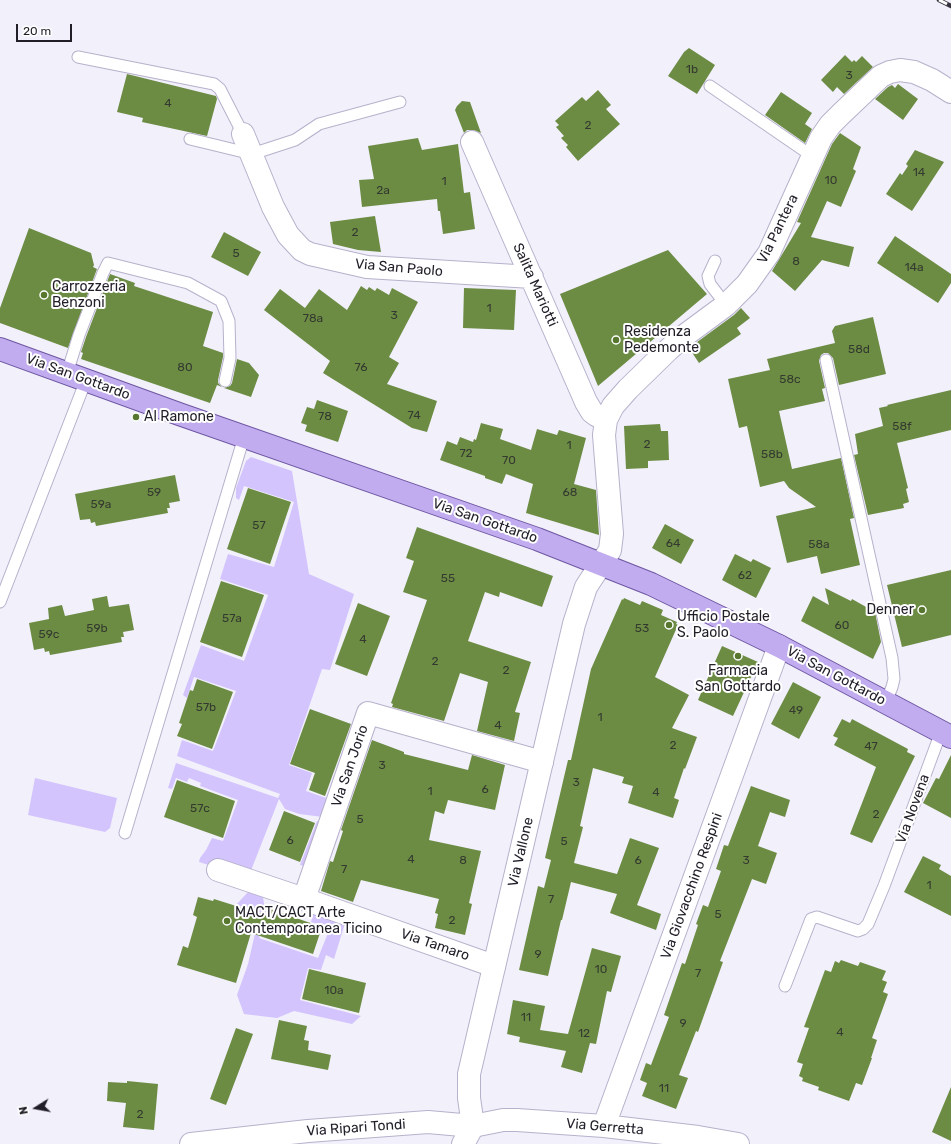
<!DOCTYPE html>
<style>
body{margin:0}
#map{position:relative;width:951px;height:1144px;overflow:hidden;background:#f2f0fb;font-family:Rubik,sans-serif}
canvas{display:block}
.north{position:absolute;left:16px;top:1088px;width:40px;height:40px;-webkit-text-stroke:3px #fff;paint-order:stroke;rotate:259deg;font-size:11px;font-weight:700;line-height:16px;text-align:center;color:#211e28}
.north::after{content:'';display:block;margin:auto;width:14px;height:18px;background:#211e28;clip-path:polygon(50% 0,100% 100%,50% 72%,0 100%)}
.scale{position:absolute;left:16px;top:24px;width:56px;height:18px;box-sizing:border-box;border:2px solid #211e28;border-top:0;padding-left:5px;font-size:12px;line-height:14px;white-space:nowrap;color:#211e28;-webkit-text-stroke:3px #fff;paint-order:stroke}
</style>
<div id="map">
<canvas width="951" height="1144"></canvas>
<div class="north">N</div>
<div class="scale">20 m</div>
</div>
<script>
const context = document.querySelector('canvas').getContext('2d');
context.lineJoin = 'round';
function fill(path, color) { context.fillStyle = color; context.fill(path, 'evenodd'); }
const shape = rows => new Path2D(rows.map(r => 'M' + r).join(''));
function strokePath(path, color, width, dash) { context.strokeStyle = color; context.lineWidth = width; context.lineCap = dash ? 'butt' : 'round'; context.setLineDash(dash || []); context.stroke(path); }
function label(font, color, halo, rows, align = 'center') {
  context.font = font + ' Rubik,sans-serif'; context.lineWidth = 4; context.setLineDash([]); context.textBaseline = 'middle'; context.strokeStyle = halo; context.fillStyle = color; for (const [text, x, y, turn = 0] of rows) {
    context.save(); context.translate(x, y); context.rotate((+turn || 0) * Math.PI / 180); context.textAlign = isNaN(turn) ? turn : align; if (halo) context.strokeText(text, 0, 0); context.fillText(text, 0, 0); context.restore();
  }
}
fill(shape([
 [251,457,292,471,309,574,354,594,330,670,322,669,289,765,312,773,306,791,329,799,323,817,299,814,285,809,279,799,250,873,235,873,199,862,200,858,206,850,212,838,223,841,238,800,200,786,201,783,189,778,187,782,176,778,172,789,168,788,176,763,278,798,280,794,177,756,182,740,213,751,236,691,194,677,187,698,183,695,201,645,244,661,268,595,220,579,228,554,274,567,294,502,244,486,239,500,236,498,236,488,246,461],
 [35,778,117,798,110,828,105,832,28,815],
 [317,821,324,824,308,867,300,865],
 [249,891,262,892,266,914,259,938,318,958,330,928,311,922,314,912,345,923,334,959,326,955,321,970,308,968,300,1000,361,1016,352,1024,294,1011,277,1018,244,1014,237,995,248,964,260,912,236,905]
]), '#d3c4fd');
fill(shape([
 [689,48,715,65,697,94,668,76,684,52],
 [845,55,852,62,854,60,856,62,862,56,873,67,844,94,837,87,833,92,821,80],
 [127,74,216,96,217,99,207,136,142,122,143,118,117,112],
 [898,84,918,99,903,120,875,99,888,87,892,85,895,88],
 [598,90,611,105,606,109,620,124,578,161,566,147,568,145,561,138,564,136,556,127,559,125,555,121,582,97,586,101],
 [781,92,812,113,805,124,812,129,805,143,765,115],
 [462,101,470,102,481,133,473,130,467,130,464,133,455,110,457,106],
 [840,133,861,147,853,169,856,171,841,207,827,201,811,237,854,247,849,267,822,260,795,291,772,271,801,223,797,222,832,144],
 [418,138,422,150,458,144,464,193,470,192,475,229,443,234,440,211,438,211,437,199,362,207,359,180,374,179,368,146],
 [915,150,944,162,912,211,886,194,900,173,902,175,908,166,906,164],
 [375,216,381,252,358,250,333,244,330,222],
 [29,228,91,253,94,265,93,267,97,269,68,348,0,323,0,308],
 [224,232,261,252,248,276,211,257],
 [895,236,951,274,951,283,938,303,877,263],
 [668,250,707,294,598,386,560,294],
 [110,274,135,283,134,286,213,312,203,346,223,353,223,357,218,380,218,383,222,387,217,385,210,403,81,359,83,353,81,352,86,337],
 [361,286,367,290,369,287,375,291,377,288,389,295,392,288,418,302,389,357,399,363,387,384,437,401,427,432,412,428,323,373,330,361,264,310,280,289,305,308,319,289,347,310],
 [464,288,516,290,514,330,463,328],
 [741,308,750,318,737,328,741,334,699,363,689,348,734,315],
 [873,317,886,374,839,385,833,358,828,353,824,353,821,355,819,361,825,388,822,389,825,401,779,411,792,469,841,458,854,518,850,519,860,565,821,574,817,556,787,563,776,516,816,507,789,488,784,481,760,487,747,426,739,428,728,379,770,370,767,359,835,343,832,331,835,326],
 [237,359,249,363,259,375,251,397,224,388,230,386,232,383],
 [951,390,951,430,897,443,908,488,906,489,909,502,903,504,904,508,868,515,854,455,858,454,855,434,883,426,879,408,888,406,887,405],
 [317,400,348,411,338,442,305,431,307,425,301,423,307,407,314,409],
 [481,423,503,429,500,439,531,450,537,429,557,435,559,430,586,438,574,484,596,490,599,535,526,513,533,484,506,474,502,484,485,478,485,476,440,460,447,441,457,445,460,437,473,442,474,439,476,440],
 [660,424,661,431,668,431,669,460,648,461,648,468,626,469,624,426],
 [175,475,180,501,169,503,170,508,167,508,168,513,96,526,95,522,91,523,90,519,80,520,75,494],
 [248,488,291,502,270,564,227,549],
 [665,524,694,540,681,564,652,548],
 [417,527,553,576,542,607,500,592,499,597,485,592,468,641,531,662,515,712,520,713,514,741,477,731,488,682,460,673,444,721,392,707,393,704,391,703,427,600,403,592,414,561,406,558],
 [735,554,751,562,753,559,771,568,756,598,722,580],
 [951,570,951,635,902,647,887,585],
 [221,581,264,595,242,657,200,642],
 [825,588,851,601,852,599,875,612,881,642,873,659,801,621,813,596,829,605],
 [107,596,109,607,129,604,134,630,123,632,124,637,121,637,122,642,50,655,49,651,45,652,44,648,34,650,29,623,49,619,48,608,62,605,65,616,94,610,92,599],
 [624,598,640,605,642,601,663,610,661,615,677,622,676,624,678,625,655,677,689,695,672,728,697,737,685,769,684,768,674,798,679,800,673,818,628,803,633,786,622,783,624,777,593,768,580,826,583,827,574,863,617,874,630,838,659,848,637,905,661,914,656,930,610,913,617,894,571,882,562,920,561,920,548,976,519,970,538,886,544,888,551,860,545,858,568,760,571,760,591,669,622,599,623,600],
 [358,603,390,616,367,676,335,664],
 [722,646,758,662,733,716,698,700],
 [197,679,233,692,212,749,177,736,182,724,179,723,190,690,193,691],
 [793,682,821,697,799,739,771,724],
 [310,709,351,724,325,796,309,790,315,773,290,764],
 [842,719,850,723,852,719,908,749,907,752,915,756,872,843,850,834,876,767,834,745,838,738,833,736],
 [372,740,404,752,404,754,468,770,472,755,505,765,495,810,448,800,444,814,435,811,429,840,481,851,469,903,472,904,465,935,435,928,438,914,435,913,439,899,361,880,353,902,321,891,330,861,333,862,343,831,341,830],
 [951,755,951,818,923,803,936,778,939,779],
 [177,780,235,801,223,838,164,817],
 [751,786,790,800,785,817,770,812,758,846,777,853,766,884,752,879,720,961,723,962,698,1032,696,1031,679,1075,688,1078,676,1109,642,1096,647,1083,640,1080,646,1063,651,1065,669,1017,664,1015,682,963,685,964,698,925,696,924,703,905,708,907,721,871,716,869,724,845,728,846],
 [284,811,315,823,300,862,269,850],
 [923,856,941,865,939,869,951,876,951,916,904,892],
 [198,897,213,901,214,899,268,916,270,909,322,927,313,954,251,933,236,983,177,965,183,946,188,948,197,917,193,915],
 [592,948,621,956,611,992,607,991,596,1044,590,1043,582,1073,561,1067,566,1051,519,1042,520,1037,507,1034,513,1000,545,1006,540,1030,568,1034],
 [841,960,858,966,860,962,886,971,882,980,887,982,883,992,888,994,872,1038,877,1040,871,1058,872,1058,862,1085,856,1083,849,1101,818,1090,819,1087,802,1081,803,1078,799,1076,803,1064,797,1062,809,1028,804,1027,825,970,831,972,835,961,839,963],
 [309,969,366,983,359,1013,302,999],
 [279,1020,307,1026,304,1040,309,1041,308,1050,331,1055,328,1070,271,1059],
 [236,1028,253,1034,226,1105,210,1099],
 [127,1081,158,1084,154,1130,123,1127,126,1103,107,1101,108,1082,127,1083],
 [951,1087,951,1141,932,1132]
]), '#6c8c44');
const lane = shape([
 [78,57,214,84,220,89,243,134],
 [710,86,812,156],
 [190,139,252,154,295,140,319,124,400,102],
 [715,261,708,276,710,284,726,305],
 [826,360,892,658,894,679,892,687,886,702],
 [67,373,79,335,103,273,108,263,188,283,221,301,229,321,230,358,225,381],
 [0,602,86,380],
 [125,833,244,437],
 [785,986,811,919,817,917,858,931,863,929,868,924,884,886,941,732]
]);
const street = shape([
 [243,134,273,207,288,235,302,250,310,254,367,267,532,277],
 [472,142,586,402,592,412,596,415,606,420],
 [601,564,610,550,612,534,604,435,606,420,613,406,628,389,668,350,684,336,726,305,747,284,769,253,821,138,830,125,841,114,881,76,890,72,900,70,914,72,932,80,951,92],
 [218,870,304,899,494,966],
 [304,899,368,713,542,762],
 [604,1126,779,646],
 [191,1144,308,1131,428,1122,473,1126,503,1120,517,1120,604,1126,698,1137,738,1144]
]);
const secondary = shape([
 [463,1144,473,1126,469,1098,469,1074,574,624,586,587,601,564]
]);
const primary = shape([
 [0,349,179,414,537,539,651,584,779,646,951,737]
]);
strokePath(lane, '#b7b1cb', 13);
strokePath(street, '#b7b1cb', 24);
strokePath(secondary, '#b7b1cb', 24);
strokePath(primary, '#6e56a2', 24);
strokePath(lane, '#fff', 11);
strokePath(street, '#fff', 22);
strokePath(secondary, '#fff', 22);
strokePath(primary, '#c1acef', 22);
const rail = shape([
 [939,0,951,6]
]);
strokePath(rail, '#36333d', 4.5);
strokePath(rail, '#fff', 3, [9]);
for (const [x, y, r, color] of [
 [44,295,4,"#58772e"],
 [616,340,4,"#58772e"],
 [136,417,4,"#58772e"],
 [922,610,4,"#58772e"],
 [669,625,4,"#58772e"],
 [738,656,4,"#58772e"],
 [227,921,4,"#58772e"]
]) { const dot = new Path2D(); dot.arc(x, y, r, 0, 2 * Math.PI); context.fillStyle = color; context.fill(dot); strokePath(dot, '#fff', 1.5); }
label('12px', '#343a2f', null, [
 ["1b",692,70],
 ["3",849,76],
 ["4",168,104],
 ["2",588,126],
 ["14",919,173],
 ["10",831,181],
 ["1",444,182],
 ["2a",383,191],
 ["2",355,233],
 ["5",236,254],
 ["8",796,262],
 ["14a",914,268],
 ["1",489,309],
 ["3",394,316],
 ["78a",313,319],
 ["58d",859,350],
 ["80",185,368],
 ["76",361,368],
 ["58c",790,380],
 ["74",414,416],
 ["78",325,417],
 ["58f",902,427],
 ["2",647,445],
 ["1",569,446],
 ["72",466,454],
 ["58b",772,455],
 ["70",509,461],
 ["59",154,493],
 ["68",570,493],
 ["59a",101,505],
 ["57",259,526],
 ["64",673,544],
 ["58a",819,545],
 ["62",745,576],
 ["55",448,579],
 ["57a",232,619],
 ["60",842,626],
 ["59b",97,629],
 ["53",642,629],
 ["59c",49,635],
 ["4",363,640],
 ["2",435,662],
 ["2",506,671],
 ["57b",206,708],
 ["49",796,711],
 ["1",600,718],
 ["4",498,726],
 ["2",673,746],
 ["47",871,747],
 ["3",382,766],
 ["3",576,783],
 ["6",485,790],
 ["1",430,792],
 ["4",656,793],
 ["57c",200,809],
 ["2",876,815],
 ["5",360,820],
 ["6",290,841],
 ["5",564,842],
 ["4",411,860],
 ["8",463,861],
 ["6",638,861],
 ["3",746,861],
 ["7",344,870],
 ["1",929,886],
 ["7",551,900],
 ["5",718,915],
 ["2",452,921],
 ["9",538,955],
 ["10",601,970],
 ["7",698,974],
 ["10a",334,991],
 ["11",526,1018],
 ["9",683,1024],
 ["4",840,1033],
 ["12",584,1034],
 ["11",664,1089],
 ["2",140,1115]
]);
label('14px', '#211e28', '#fff', [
 ["Via Pantera",778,229,-64],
 ["Via San Paolo",399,268,5],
 ["Salita Mariotti",535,285,66],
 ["Via San Gottardo",78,377,20],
 ["Via San Gottardo",485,521,19],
 ["Via San Gottardo",836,676,28],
 ["Via San Jorio",350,766,-71],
 ["Via Novena",913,809,-70],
 ["Via Vallone",521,852,-77],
 ["Via Giovacchino Respini",692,886,-70],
 ["Via Tamaro",435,945,19],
 ["Via Gerretta",605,1127,5],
 ["Via Ripari Tondi",356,1128,-4]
]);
label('14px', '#211e28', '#fff', [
 ["Carrozzeria",52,287],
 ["Benzoni",52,303],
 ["Residenza",624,332],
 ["Pedemonte",624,348],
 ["Al Ramone",144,417],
 ["Denner",914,610,"right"],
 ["Ufficio Postale",677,617],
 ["S. Paolo",677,633],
 ["Farmacia",738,671,"center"],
 ["San Gottardo",738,687,"center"],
 ["MACT/CACT Arte",235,913],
 ["Contemporanea Ticino",235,929]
], 'left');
</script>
